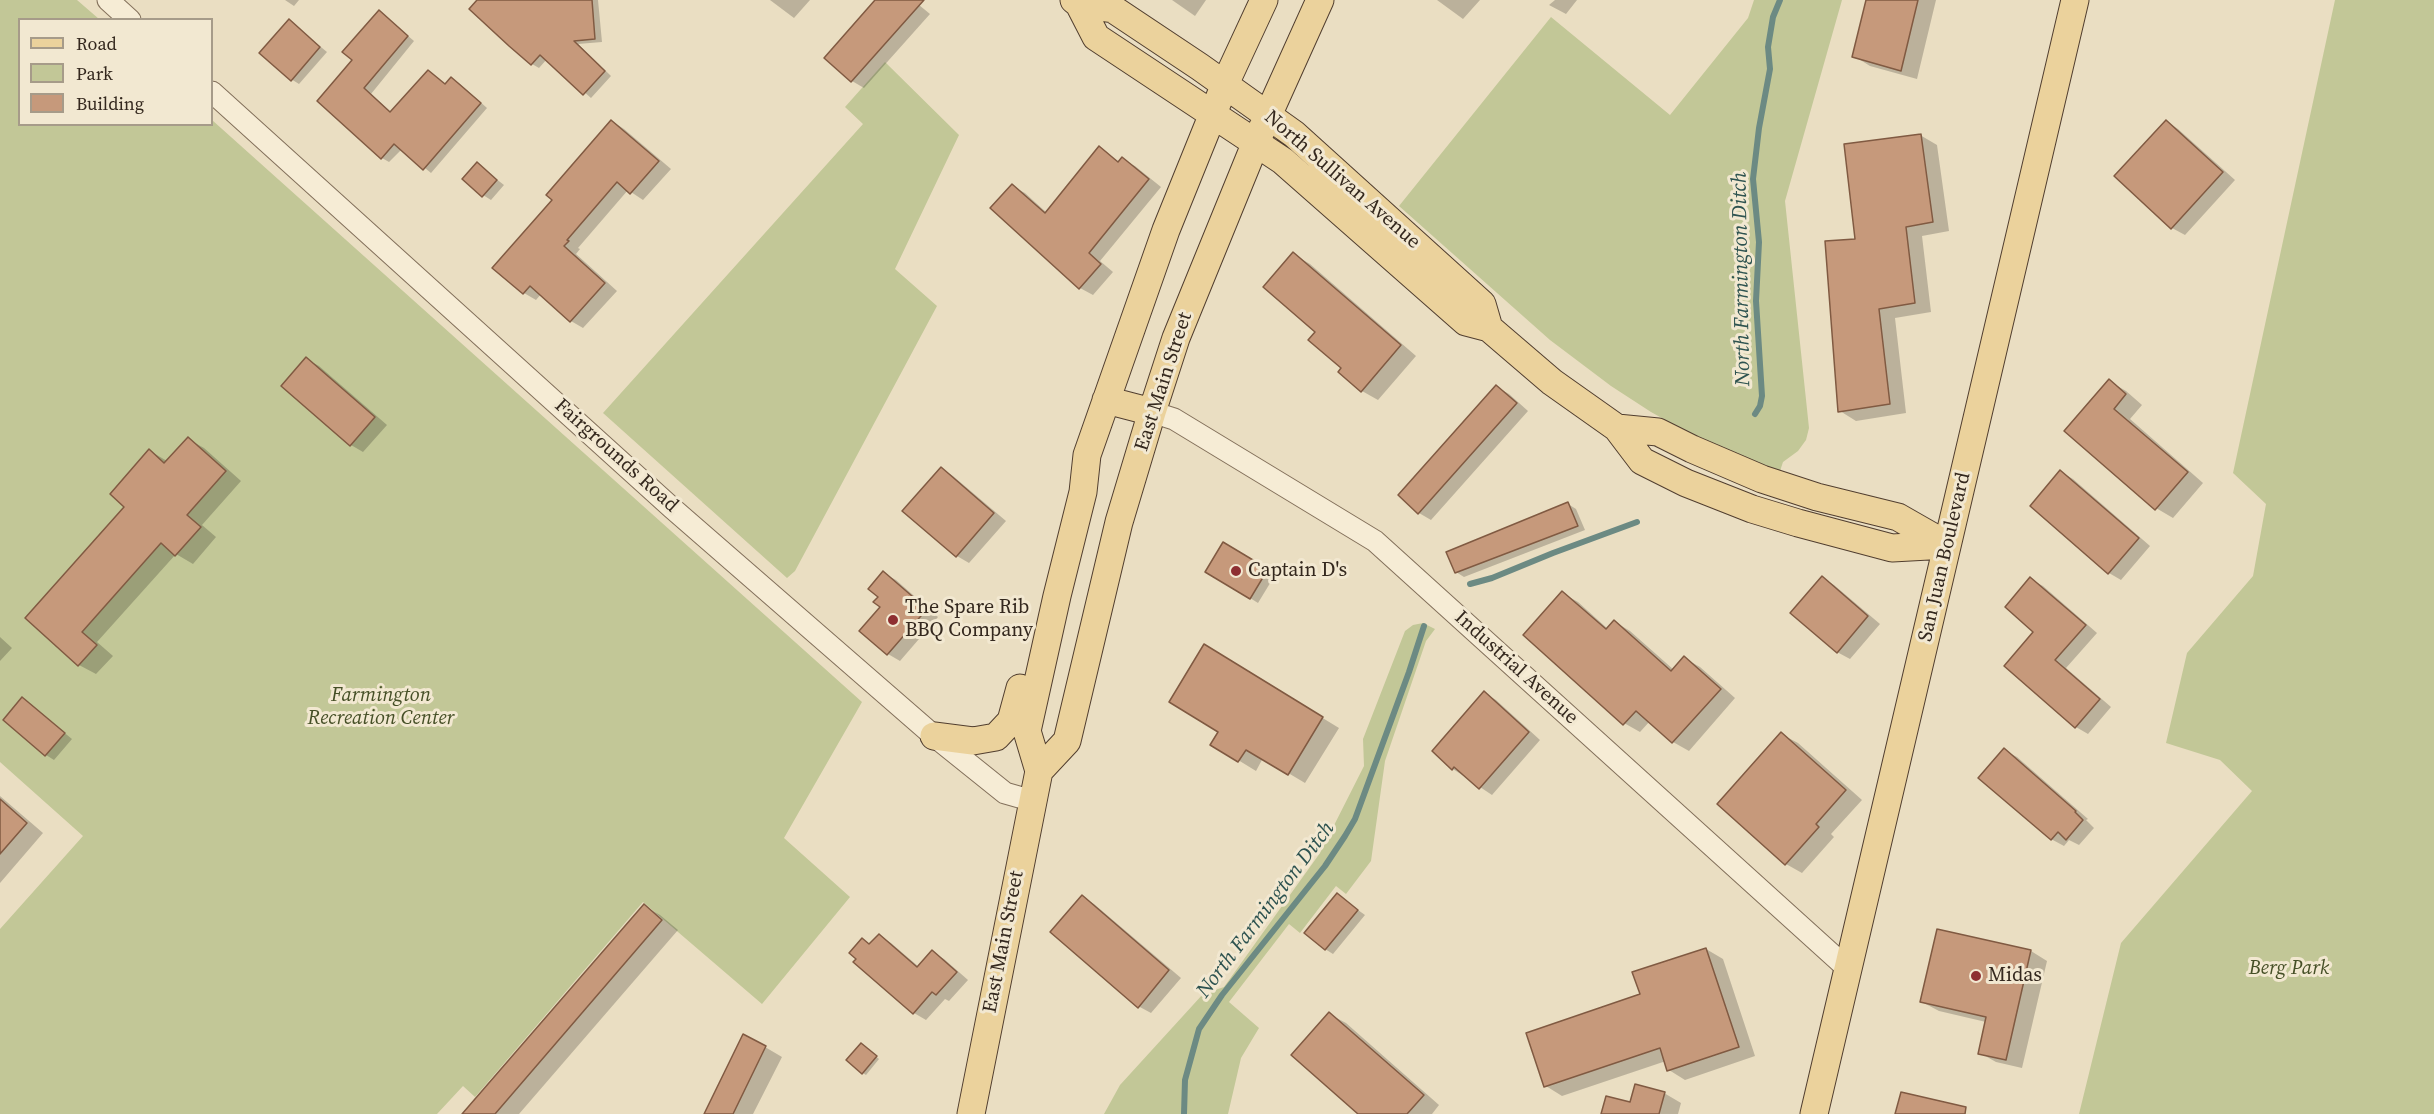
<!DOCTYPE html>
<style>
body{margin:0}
#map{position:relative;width:2434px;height:1114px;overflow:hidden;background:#eadec2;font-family:"Source Serif 4",serif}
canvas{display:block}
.legend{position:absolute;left:18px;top:18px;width:195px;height:108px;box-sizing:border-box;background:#f2e8d1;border:2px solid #a69b89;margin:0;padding:8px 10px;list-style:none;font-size:18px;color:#34281e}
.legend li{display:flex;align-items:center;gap:12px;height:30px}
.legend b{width:30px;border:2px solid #a69b89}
</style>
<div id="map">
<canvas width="2434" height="1114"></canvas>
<ul class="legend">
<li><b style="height:8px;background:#ebd29c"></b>Road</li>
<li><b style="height:16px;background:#c2c797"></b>Park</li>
<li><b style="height:16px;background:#c6997b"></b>Building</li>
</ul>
</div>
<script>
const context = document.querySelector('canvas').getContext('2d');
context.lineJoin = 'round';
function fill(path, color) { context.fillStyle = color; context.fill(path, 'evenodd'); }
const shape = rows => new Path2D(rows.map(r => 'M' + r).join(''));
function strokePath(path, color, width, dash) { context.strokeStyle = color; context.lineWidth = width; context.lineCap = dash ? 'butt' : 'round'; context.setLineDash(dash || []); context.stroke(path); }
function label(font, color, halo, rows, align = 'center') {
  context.font = font + ' "Source Serif 4",serif'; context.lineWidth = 6; context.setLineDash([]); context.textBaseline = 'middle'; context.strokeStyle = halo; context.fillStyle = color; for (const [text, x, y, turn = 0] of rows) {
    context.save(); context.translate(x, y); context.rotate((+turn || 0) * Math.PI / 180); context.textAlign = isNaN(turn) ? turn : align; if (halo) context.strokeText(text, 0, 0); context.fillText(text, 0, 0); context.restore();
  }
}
fill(shape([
 [0,0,77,0,99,19,20,20,20,124,212,124,212,120,862,702,784,838,850,897,762,1004,643,902,475,1097,463,1086,437,1114,0,1114,0,929,83,836,0,762],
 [1754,0,1842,0,1785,201,1809,428,1806,440,1798,451,1783,462,1780,471,1705,442,1651,412,1611,386,1550,340,1399,206,1551,17,1670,115,1748,18],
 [2335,0,2434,0,2434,1114,2079,1114,2121,943,2252,791,2220,760,2166,743,2187,653,2253,576,2266,504,2233,473],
 [885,62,959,135,895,269,937,306,795,571,787,578,603,413,863,124,845,107],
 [1423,623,1435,629,1426,641,1385,761,1371,861,1346,894,1336,886,1300,933,1289,924,1229,1002,1259,1028,1241,1058,1228,1114,1104,1114,1120,1085,1203,994,1224,987,1320,853,1364,766,1363,739,1405,631,1413,625]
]), '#c2c797');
fill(shape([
 [285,0,299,0,294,6],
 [479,0,598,0,602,42,578,44,611,76,591,98,547,59,539,68,532,64,471,9],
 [770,0,810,0,794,18],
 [877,0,913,0,930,14,864,88,852,81],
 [1172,0,1206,0,1195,16],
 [1437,0,1480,0,1463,19],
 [1555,0,1577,0,1566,14,1549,5],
 [1867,0,1936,0,1917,79,1870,66,1854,56],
 [380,12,414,41,371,94,392,113,429,72,446,85,451,79,459,83,487,108,431,173,402,149,389,162,382,158,354,60],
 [289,21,327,52,299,84,291,79],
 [612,121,624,129,671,169,643,200,628,190,578,248,580,249,576,254,617,291,583,328,571,321,541,294,536,300,524,293,495,268,554,200],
 [2166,121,2178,129,2235,180,2185,235,2172,228,2116,176],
 [1920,135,1937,145,1949,231,1922,236,1931,312,1895,318,1906,413,1856,421,1840,411,1856,240],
 [1099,148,1119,162,1122,159,1135,166,1161,187,1100,261,1113,272,1093,295,1080,288,992,208,1012,186,1025,193,1047,213],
 [477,164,504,185,491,200,483,195],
 [1293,254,1310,264,1416,356,1378,400,1362,391,1317,332],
 [306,359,319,366,387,425,363,452,351,445],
 [2109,381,2126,391,2142,405,2130,419,2203,483,2173,518,2156,508,2066,431],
 [1497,387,1509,394,1528,411,1431,520,1419,513],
 [188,439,204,448,241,481,202,525,216,537,193,564,176,554,97,642,113,656,96,674,79,665,27,618,127,507,150,451,167,461],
 [941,468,953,476,1006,521,969,563,957,556,905,511],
 [2061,472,2073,479,2150,546,2121,580,2109,573],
 [1568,504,1576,509,1585,530,1464,577,1456,572],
 [1223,544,1275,575,1258,603,1207,571],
 [883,573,896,580,938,617,900,661,888,654,861,631,882,607,880,597],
 [1822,578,1834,585,1880,624,1850,659,1837,652],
 [2030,579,2043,586,2097,633,2066,668,2111,707,2088,734,2076,727,2006,666,2035,632],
 [1562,593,1578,602,1608,629,1615,622,1630,631,1674,670,1684,658,1700,667,1735,698,1689,751,1673,742,1650,721,1640,732,1624,723],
 [0,637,12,648,0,661],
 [1221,656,1339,728,1305,783,1263,758,1256,771,1212,744,1220,731],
 [1484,693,1496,700,1540,740,1492,795,1453,769],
 [23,699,72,739,54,760,46,755],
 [1781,734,1798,743,1862,800,1831,834,1834,837,1802,873,1786,864],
 [2004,750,2017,757,2088,819,2086,820,2094,828,2079,845,2069,840,2064,846,2051,839],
 [0,796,43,833,0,883],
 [1337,895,1365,915,1333,954,1325,949],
 [1082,897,1094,904,1181,978,1151,1013,1138,1006],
 [644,906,660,915,678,930,519,1114,464,1114],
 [879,935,891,943,919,967,932,952,944,959,968,980,949,1001,945,999,926,1020,914,1013,855,962,862,940,870,945],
 [1706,949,1723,959,1755,1056,1685,1080,1669,1070,1666,1061,1562,1096,1546,1086,1642,995],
 [2031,951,2047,961,2022,1068,1996,1062,1980,1053,1986,1022,1939,1011,1922,1002],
 [1329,1014,1346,1023,1439,1105,1432,1114,1360,1114],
 [864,1046,879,1059,866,1075,863,1073],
 [765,1047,782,1057,753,1114,705,1114],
 [1664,1093,1681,1103,1678,1114,1602,1114]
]), '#0003');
strokePath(shape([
 [1755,414,1760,406,1762,396,1756,301,1759,242,1753,179,1759,128,1770,69,1768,47,1773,17,1780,0],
 [1470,584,1492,578,1553,553,1637,522],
 [1184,1114,1185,1080,1199,1029,1222,995,1325,866,1345,836,1355,819,1409,672,1424,626]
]), '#6c8a83', 6);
const building = shape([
 [477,0,592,0,595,39,574,41,605,71,583,95,540,55,531,65,509,46,469,9,477,0],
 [875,0,924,0,851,82,824,58,875,0],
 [1866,0,1918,0,1901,71,1852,57,1866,0],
 [379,10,408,36,364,88,390,112,428,70,445,84,451,77,481,103,423,170,394,144,381,159,317,101,352,60,342,52,379,10],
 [289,19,320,47,291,81,259,53,289,19],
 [611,120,659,161,630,194,617,182,567,240,569,241,564,246,605,283,570,322,530,286,523,294,492,268,552,200,546,195,611,120],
 [2166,120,2223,172,2171,229,2114,176,2166,120],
 [1921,134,1933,222,1906,227,1915,303,1879,309,1890,404,1838,412,1825,241,1855,239,1844,144,1921,134],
 [1099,146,1118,162,1122,157,1149,179,1089,253,1101,264,1079,289,990,208,1012,184,1045,213,1099,146],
 [477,162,497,180,482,197,462,179,477,162],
 [1293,252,1401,345,1361,392,1338,372,1341,368,1308,340,1315,332,1263,287,1293,252],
 [306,357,375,417,350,446,281,386,306,357],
 [2109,379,2126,394,2114,409,2188,472,2155,510,2064,431,2109,379],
 [1496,385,1517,403,1418,514,1398,495,1496,385],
 [188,437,226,471,187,515,201,527,175,556,161,543,82,632,97,645,78,666,25,618,124,507,110,494,149,449,164,463,188,437],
 [941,467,994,513,956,557,902,511,941,467],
 [2060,470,2139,538,2108,574,2030,506,2060,470],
 [1568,502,1578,526,1455,573,1446,552,1568,502],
 [1223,542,1268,569,1250,599,1205,572,1223,542],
 [883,571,927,609,887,655,859,631,880,607,873,602,878,597,868,589,883,571],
 [1822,576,1868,616,1837,653,1790,613,1822,576],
 [2030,577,2086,625,2055,660,2100,699,2075,728,2004,666,2033,632,2005,607,2030,577],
 [1562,591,1606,629,1614,620,1671,671,1684,656,1721,689,1672,743,1636,711,1623,725,1523,635,1562,591],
 [1204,644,1323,717,1288,775,1246,750,1238,762,1210,745,1218,732,1169,702,1204,644],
 [1484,691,1529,732,1479,789,1454,767,1452,770,1432,751,1484,691],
 [22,697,65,733,45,756,3,720,22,697],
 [1781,732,1846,790,1816,824,1819,827,1785,865,1717,804,1781,732],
 [2004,748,2076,811,2075,812,2083,820,2066,840,2058,832,2051,840,1978,778,2004,748],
 [0,799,27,823,0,854,0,799],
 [1337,893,1358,910,1325,950,1304,933,1337,893],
 [1082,895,1169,970,1138,1008,1050,932,1082,895],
 [644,904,662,920,495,1114,462,1114,644,904],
 [1937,929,2031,950,2006,1060,1978,1054,1986,1017,1920,1002,1937,929],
 [879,934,917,967,932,950,957,972,936,995,932,992,913,1014,853,962,856,959,849,953,862,938,869,944,879,934],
 [1706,948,1739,1047,1667,1071,1660,1048,1544,1087,1526,1033,1640,994,1632,972,1706,948],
 [1329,1012,1424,1095,1407,1114,1358,1114,1291,1055,1329,1012],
 [743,1034,766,1046,733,1114,704,1114,743,1034],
 [861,1043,877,1056,862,1074,846,1060,861,1043],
 [1635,1084,1665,1092,1659,1114,1601,1114,1606,1096,1630,1102,1635,1084],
 [1901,1092,1966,1107,1965,1114,1895,1114,1901,1092]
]);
fill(building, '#c6997b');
strokePath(building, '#805a42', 1.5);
const minor = shape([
 [108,0,130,20],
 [212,92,672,508,934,736,1005,793,1033,801],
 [1152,412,1174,419,1375,541,1848,969]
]);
const major = shape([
 [1074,0,1079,4,1096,37,1283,161,1466,322,1489,328,1552,382,1617,428,1642,461,1686,483,1752,509,1798,523,1892,548,1947,545],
 [1079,4,1113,9,1200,67,1294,134,1482,304,1489,328],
 [1106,400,1152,412],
 [1617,428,1658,432,1692,449,1762,479,1817,497,1898,517,1947,545],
 [934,736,973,741,996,737,1011,721,1020,688],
 [1039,771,1067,741,1119,522,1152,412,1176,338,1256,142,1320,0],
 [971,1114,1039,771,1027,731,1057,596,1083,492,1087,455,1166,230,1225,84,1264,0],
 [1814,1114,2075,0]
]);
strokePath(minor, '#83705b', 23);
strokePath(major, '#513e2f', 29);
strokePath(minor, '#f6ecd5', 21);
strokePath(major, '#ebd29c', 27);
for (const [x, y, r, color] of [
 [1236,571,6,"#8e2f31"],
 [893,620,6,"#8e2f31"],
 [1976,976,6,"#8e2f31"]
]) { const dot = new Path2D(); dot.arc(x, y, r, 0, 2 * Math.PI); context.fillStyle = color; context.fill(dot); strokePath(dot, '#f2e8d1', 2); }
label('20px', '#34281e', '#f2e8d1', [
 ["North Sullivan Avenue",1342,180,41],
 ["East Main Street",1164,382,-72],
 ["Fairgrounds Road",616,456,42],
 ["San Juan Boulevard",1945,557,-77],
 ["Industrial Avenue",1516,668,42],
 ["East Main Street",1004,942,-79]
]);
label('20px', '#34281e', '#f2e8d1', [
 ["Captain D's",1248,571],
 ["The Spare Rib",905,608],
 ["BBQ Company",905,631],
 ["Midas",1988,976]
], 'left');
label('italic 20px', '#454f26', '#f2e8d1', [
 ["Farmington",381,696],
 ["Recreation Center",381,719],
 ["Berg Park",2289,969]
]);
label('italic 21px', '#2e5350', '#f2e8d1', [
 ["North Farmington Ditch",1742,279,-91],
 ["North Farmington Ditch",1266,910,-53]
]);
</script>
